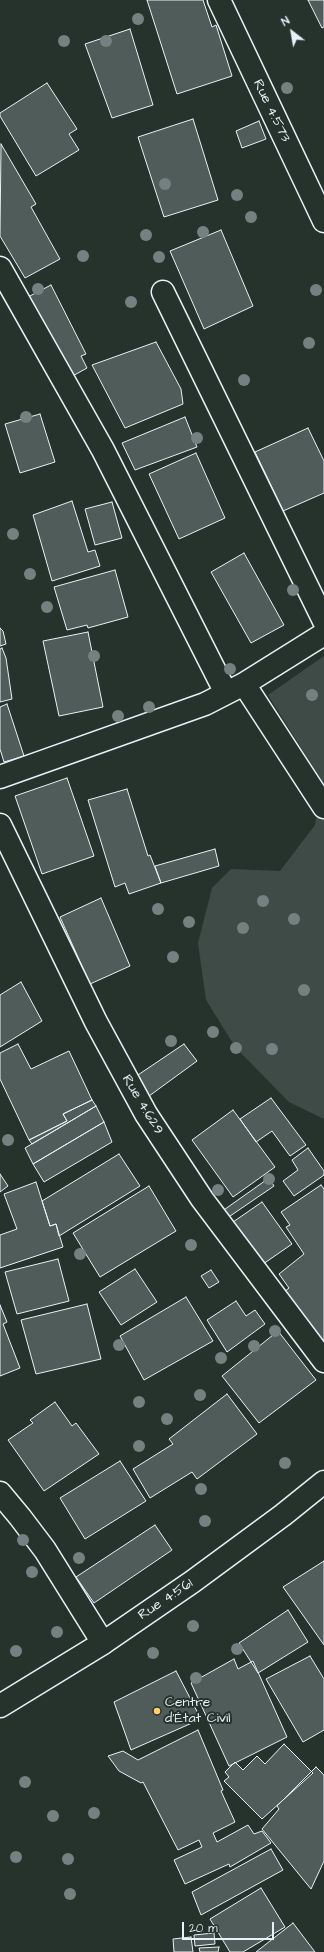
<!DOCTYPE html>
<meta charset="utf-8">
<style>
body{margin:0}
#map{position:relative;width:324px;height:1952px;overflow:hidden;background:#26332d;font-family:"Architects Daughter",sans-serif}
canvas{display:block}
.north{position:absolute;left:272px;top:12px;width:40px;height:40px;-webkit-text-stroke:3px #26332d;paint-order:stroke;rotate:329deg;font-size:11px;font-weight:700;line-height:16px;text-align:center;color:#e8f1f8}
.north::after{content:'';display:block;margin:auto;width:14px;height:18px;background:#e8f1f8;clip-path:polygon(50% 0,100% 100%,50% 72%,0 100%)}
.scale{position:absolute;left:182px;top:1922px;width:92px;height:18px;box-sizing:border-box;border:2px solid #e8f1f8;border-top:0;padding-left:5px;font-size:12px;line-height:14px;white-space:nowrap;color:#e8f1f8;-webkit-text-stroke:3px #26332d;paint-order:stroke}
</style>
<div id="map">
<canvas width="324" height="1952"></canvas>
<div class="north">N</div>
<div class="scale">20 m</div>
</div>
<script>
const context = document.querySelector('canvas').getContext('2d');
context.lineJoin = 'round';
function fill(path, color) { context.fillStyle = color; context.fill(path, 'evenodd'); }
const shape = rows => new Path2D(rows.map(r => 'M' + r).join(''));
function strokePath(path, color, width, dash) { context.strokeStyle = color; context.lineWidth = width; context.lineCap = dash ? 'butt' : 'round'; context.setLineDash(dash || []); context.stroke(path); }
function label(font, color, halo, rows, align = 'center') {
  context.font = font + ' "Architects Daughter",sans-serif'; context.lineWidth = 4; context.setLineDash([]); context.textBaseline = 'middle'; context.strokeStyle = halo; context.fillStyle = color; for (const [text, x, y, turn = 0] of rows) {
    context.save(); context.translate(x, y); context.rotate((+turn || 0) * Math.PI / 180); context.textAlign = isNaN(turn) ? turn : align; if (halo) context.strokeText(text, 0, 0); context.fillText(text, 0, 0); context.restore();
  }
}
fill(shape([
 [324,656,324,1119,289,1102,236,1048,206,1000,198,943,212,888,231,869,280,871,315,825,322,781,268,695]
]), '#3e4b47');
const building = shape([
 [147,0,203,0,212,27,216,25,232,76,177,94,147,0],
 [308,0,324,0,324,27,322,28,308,0],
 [130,29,153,105,112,118,85,44,130,29],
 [47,83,77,129,69,134,79,150,36,176,0,116,0,113,47,83],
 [193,119,218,200,164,217,138,137,193,119],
 [259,121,266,139,242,148,236,131,259,121],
 [1,144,36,204,31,207,60,259,25,278,0,236,1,144],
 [221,230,253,306,204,329,170,251,221,230],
 [51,285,86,354,81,356,87,368,69,378,28,297,51,285],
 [156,342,181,389,183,404,125,428,92,365,156,342],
 [40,414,55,462,20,473,5,424,40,414],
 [185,417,197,447,135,470,122,443,185,417],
 [308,428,324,461,324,493,283,511,255,452,308,428],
 [196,453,225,518,179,539,149,474,196,453],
 [72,501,88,552,95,550,100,566,52,581,33,515,72,501],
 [112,502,122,538,95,545,85,509,112,502],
 [244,553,284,625,251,643,211,572,244,553],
 [115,570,128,617,88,628,87,625,67,630,54,587,115,570],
 [0,628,3,631,6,644,0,646,0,628],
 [88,632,103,707,59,716,43,641,88,632],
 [2,648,6,658,12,699,0,702,0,649,2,648],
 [7,704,24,756,4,762,0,749,0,707,7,704],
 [67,778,94,856,42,874,15,796,67,778],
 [127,789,148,856,150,855,161,883,129,894,125,883,115,887,88,800,127,789],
 [215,849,219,866,161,883,155,866,215,849],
 [101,898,130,966,90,984,60,917,101,898],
 [21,982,42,1021,0,1047,0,995,21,982],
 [18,1044,31,1069,69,1051,92,1100,63,1114,67,1121,29,1140,0,1079,0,1053,18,1044],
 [184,1044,197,1061,134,1107,123,1085,184,1044],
 [271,1098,306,1145,290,1156,272,1131,256,1142,240,1119,271,1098],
 [92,1100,96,1106,32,1144,29,1140,67,1121,63,1114,92,1100],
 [96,1106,104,1122,33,1164,25,1148,96,1106],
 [233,1110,275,1167,233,1197,192,1140,233,1110],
 [104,1122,112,1142,44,1182,33,1164,104,1122],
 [308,1148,324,1171,324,1175,294,1196,283,1181,298,1170,292,1160,308,1148],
 [119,1154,140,1186,59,1236,56,1224,50,1226,42,1201,119,1154],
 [0,1174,8,1186,0,1192,0,1174],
 [269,1178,274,1186,214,1227,221,1212,269,1178],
 [36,1182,50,1226,56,1224,63,1247,0,1268,0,1235,17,1229,4,1194,36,1182],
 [321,1185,324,1189,324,1340,322,1341,283,1293,289,1288,279,1274,304,1254,286,1227,290,1225,281,1212,321,1185],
 [149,1186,176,1231,100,1277,73,1233,149,1186],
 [262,1202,292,1244,253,1271,223,1229,262,1202],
 [58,1259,69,1301,17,1314,5,1272,58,1259],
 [135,1269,157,1302,121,1325,99,1292,135,1269],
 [211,1270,219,1282,209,1288,201,1276,211,1270],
 [186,1297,213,1341,144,1380,120,1336,186,1297],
 [236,1301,246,1316,255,1310,265,1324,227,1352,207,1320,236,1301],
 [87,1304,101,1359,36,1374,21,1320,87,1304],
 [0,1305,7,1322,3,1324,20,1368,0,1376,0,1305],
 [278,1331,316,1380,259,1423,222,1376,278,1331],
 [227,1394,257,1434,197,1479,192,1472,150,1498,133,1469,173,1444,169,1439,227,1394],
 [55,1402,72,1426,76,1423,99,1454,44,1491,8,1440,33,1423,30,1420,55,1402],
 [120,1461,146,1501,85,1539,60,1498,120,1461],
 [155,1525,172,1550,94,1603,76,1577,155,1525],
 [324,1561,324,1645,283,1587,324,1561],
 [288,1610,308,1642,258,1673,239,1643,288,1610],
 [310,1656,324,1679,324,1730,303,1742,266,1679,310,1656],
 [234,1659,238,1669,253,1661,287,1737,229,1766,191,1683,234,1659],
 [176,1671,201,1719,131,1750,114,1702,176,1671],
 [198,1730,223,1790,221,1791,235,1822,213,1833,217,1842,248,1825,254,1834,262,1831,271,1843,230,1867,229,1864,185,1884,174,1860,202,1847,199,1840,178,1850,143,1782,141,1783,119,1771,108,1756,123,1751,138,1760,198,1730],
 [284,1744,313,1773,262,1819,224,1781,229,1777,225,1772,235,1762,243,1770,257,1756,265,1764,284,1744],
 [316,1767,324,1775,324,1861,311,1889,262,1829,279,1809,277,1806,316,1767],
 [271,1849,283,1870,201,1915,192,1892,271,1849],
 [261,1888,285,1927,243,1952,230,1952,210,1919,261,1888],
 [293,1923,315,1952,256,1952,293,1923],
 [214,1933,215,1944,195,1946,194,1935,214,1933],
 [191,1937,193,1952,174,1952,173,1939,191,1937],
 [219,1947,218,1952,200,1952,199,1948,219,1947]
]);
fill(building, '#505c59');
strokePath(building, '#e8f1f8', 1);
const street = shape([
 [219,0,324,221],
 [0,268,103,450,226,693],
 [163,292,324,621],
 [244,684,324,807],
 [0,777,205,704,244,684,324,634],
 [0,825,96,1022,146,1114,202,1199,324,1361],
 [0,1493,20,1517,45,1550,103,1643]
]);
const secondary = shape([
 [0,1706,103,1643,192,1582,283,1515,324,1482]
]);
strokePath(street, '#e8f1f8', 25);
strokePath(secondary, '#e8f1f8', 25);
strokePath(street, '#26332d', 22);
strokePath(secondary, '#26332d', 22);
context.fillStyle = '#758080';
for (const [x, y] of [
 [138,19],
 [64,41],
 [106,41],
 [287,88],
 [165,184],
 [237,195],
 [251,217],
 [203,232],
 [146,235],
 [83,256],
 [159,257],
 [38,289],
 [316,290],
 [131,302],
 [309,343],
 [244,380],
 [26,417],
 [197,438],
 [13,534],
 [30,574],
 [293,590],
 [47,607],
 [94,656],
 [230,669],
 [312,695],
 [149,707],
 [118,716],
 [263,901],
 [158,909],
 [294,919],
 [189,922],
 [243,928],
 [173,957],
 [304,990],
 [213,1032],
 [171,1041],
 [236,1048],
 [272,1049],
 [8,1140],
 [269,1179],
 [218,1190],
 [191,1245],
 [80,1254],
 [275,1331],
 [119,1345],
 [254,1346],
 [221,1358],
 [200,1395],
 [139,1402],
 [167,1419],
 [139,1446],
 [285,1463],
 [201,1489],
 [205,1521],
 [23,1540],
 [79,1558],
 [32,1572],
 [193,1626],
 [57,1632],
 [237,1649],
 [16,1651],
 [153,1653],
 [196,1678],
 [25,1782],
 [94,1813],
 [53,1816],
 [16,1857],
 [68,1859],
 [70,1894]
]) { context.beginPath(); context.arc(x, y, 6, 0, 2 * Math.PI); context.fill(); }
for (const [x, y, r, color] of [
 [157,1711,4,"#ffd166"]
]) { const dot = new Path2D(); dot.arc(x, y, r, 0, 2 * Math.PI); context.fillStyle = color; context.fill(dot); strokePath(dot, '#26332d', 1.5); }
label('14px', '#e8f1f8', '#26332d', [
 ["Rue 4.573",271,111,64],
 ["Rue 4.629",142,1105,59],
 ["Rue 4.561",166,1600,-34]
]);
label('14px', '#e8f1f8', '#26332d', [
 ["Centre",165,1703],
 ["d'État Civil",165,1719]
], 'left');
</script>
